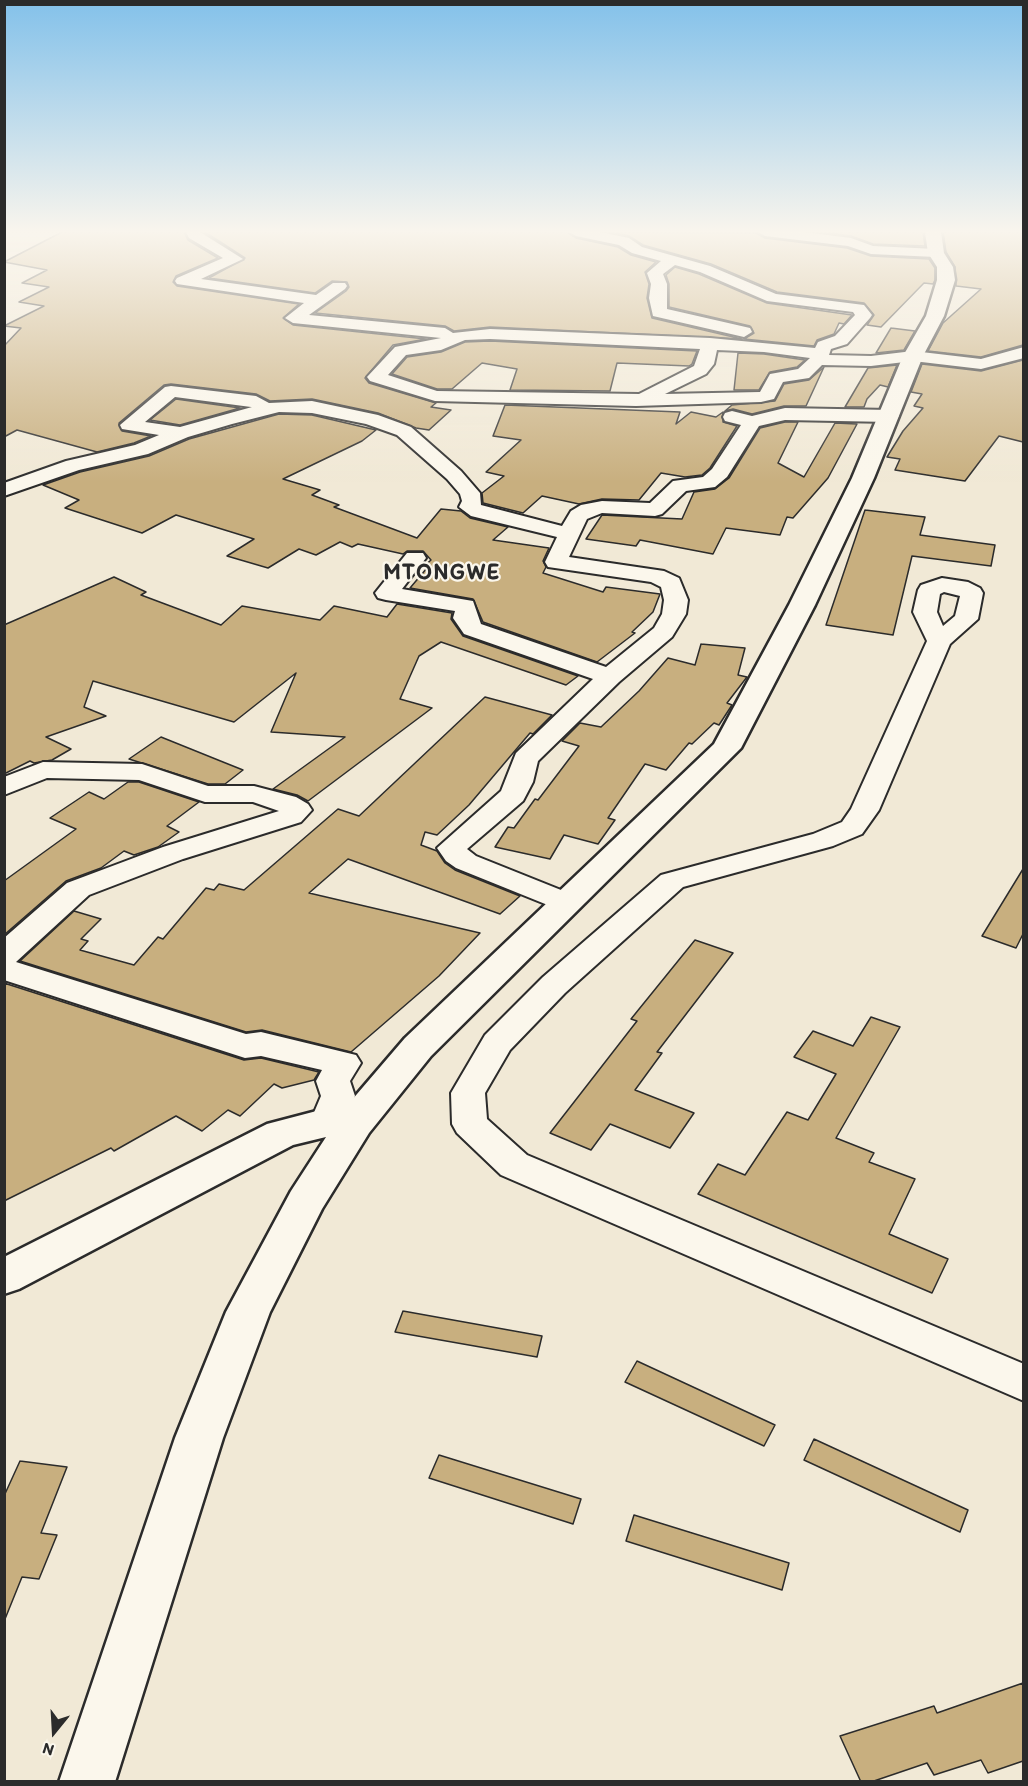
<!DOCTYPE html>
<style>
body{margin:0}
#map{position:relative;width:1028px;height:1786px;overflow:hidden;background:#f1e9d6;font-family:Itim,sans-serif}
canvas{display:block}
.frame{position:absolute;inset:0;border:6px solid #2b2b2b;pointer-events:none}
.north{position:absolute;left:24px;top:1702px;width:60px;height:60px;-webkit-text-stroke:4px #fbf7ec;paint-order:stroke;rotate:198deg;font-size:16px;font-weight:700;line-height:24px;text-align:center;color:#2b2b2b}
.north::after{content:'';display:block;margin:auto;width:21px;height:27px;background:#2b2b2b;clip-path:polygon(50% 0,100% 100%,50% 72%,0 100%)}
</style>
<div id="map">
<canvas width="1028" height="1786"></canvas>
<div class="frame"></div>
<div class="north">N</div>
</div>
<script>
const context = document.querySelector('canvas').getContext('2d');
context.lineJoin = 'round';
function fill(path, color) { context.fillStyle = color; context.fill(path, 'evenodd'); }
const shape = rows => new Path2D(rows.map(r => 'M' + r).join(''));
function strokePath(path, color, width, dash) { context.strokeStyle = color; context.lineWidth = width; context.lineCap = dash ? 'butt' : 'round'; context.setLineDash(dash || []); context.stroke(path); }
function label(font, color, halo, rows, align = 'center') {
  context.font = font + ' Itim,sans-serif'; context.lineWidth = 4.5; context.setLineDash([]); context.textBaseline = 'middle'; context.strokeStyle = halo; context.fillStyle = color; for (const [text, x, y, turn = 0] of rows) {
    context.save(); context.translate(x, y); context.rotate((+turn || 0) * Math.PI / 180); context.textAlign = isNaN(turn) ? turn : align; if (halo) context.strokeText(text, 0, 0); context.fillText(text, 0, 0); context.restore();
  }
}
const building = shape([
 [62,232,184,232,188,240,218,258,176,276,173,282,177,286,299,304,283,318,293,325,426,339,393,345,365,378,369,383,436,403,431,407,451,410,429,430,416,428,378,413,312,399,270,401,256,394,171,384,164,385,119,423,122,431,151,436,134,443,97,452,17,430,4,437,4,346,21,328,4,326,44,306,19,302,49,287,22,283,47,270,4,262,62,232],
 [205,232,567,232,576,238,618,247,631,255,656,262,645,272,649,284,647,298,652,318,742,339,490,327,454,331,445,326,315,313,346,291,349,287,347,282,332,281,315,293,209,278,245,258,205,232],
 [612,232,756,233,765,238,847,248,871,256,929,259,935,268,935,280,933,284,924,283,881,327,867,325,874,315,864,303,777,292,711,264,643,245,629,236,612,232],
 [823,232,923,232,925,246,873,244,851,236,823,232],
 [943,232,1023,232,1023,345,981,357,928,351,943,323,981,289,956,286,955,267,946,252,943,232],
 [675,267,699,274,767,303,852,315,844,324,839,323,834,334,817,340,814,346,744,339,754,333,750,326,669,307,669,284,666,275,675,267],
 [891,328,915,331,904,350,876,353,891,328],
 [490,341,697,351,692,364,689,366,617,363,610,391,510,390,517,369,482,363,452,389,437,389,392,374,407,357,441,352,465,342,490,341],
 [738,353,764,354,805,360,797,367,770,372,759,390,734,390,738,353],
 [1023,360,1023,442,999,436,965,481,895,470,900,459,887,457,903,431,923,408,914,406,922,394,911,392,922,364,981,371,1023,360],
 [897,365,888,387,880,385,867,399,864,407,845,407,868,368,897,365],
 [824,367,806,406,784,406,752,414,733,409,725,411,732,405,775,401,784,384,809,380,824,367],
 [176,399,240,408,180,425,150,420,176,399],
 [505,405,680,412,676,424,691,412,716,417,723,412,723,422,737,426,710,468,702,475,685,477,661,473,639,500,602,499,579,504,542,496,523,513,483,503,482,493,504,476,486,472,521,440,493,436,505,405],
 [279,414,312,415,376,430,362,441,283,479,320,490,312,495,339,505,334,507,417,538,441,509,461,511,470,518,508,527,493,540,549,548,543,561,546,567,543,573,603,592,606,587,660,594,653,612,632,632,635,633,597,662,483,622,473,599,410,588,427,568,423,567,431,560,423,551,407,551,403,554,358,544,352,547,340,542,316,555,299,549,268,568,227,556,254,539,176,515,142,533,65,508,79,500,43,485,80,472,149,456,189,439,279,414],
 [785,422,798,422,778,463,804,477,835,423,857,424,828,478,793,518,787,517,780,535,726,528,713,554,640,540,636,546,586,539,602,515,682,519,694,492,715,489,729,478,760,428,785,422],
 [865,510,925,517,920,535,995,545,991,566,912,556,893,635,826,625,865,510],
 [114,577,146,592,141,595,221,625,242,606,320,620,334,606,387,617,397,604,452,613,451,619,463,636,578,676,566,685,441,642,419,656,400,699,432,708,308,801,297,795,273,789,345,737,271,732,296,673,234,722,93,681,84,707,106,716,46,737,71,749,52,760,34,763,30,761,4,774,4,625,114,577],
 [701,644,745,648,738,675,747,677,727,703,732,705,719,725,714,723,692,744,689,743,666,770,645,764,608,818,615,820,598,844,564,835,550,859,495,847,508,827,514,828,535,799,538,800,579,746,562,741,580,723,601,727,639,691,668,658,695,665,701,644],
 [485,697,552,715,533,734,530,733,469,805,437,835,425,832,421,845,437,851,445,863,455,870,520,896,500,914,348,859,309,893,480,933,439,976,351,1052,262,1030,246,1032,20,961,74,911,101,919,81,939,88,941,80,950,134,965,158,937,163,939,206,888,214,890,219,884,244,890,338,809,359,816,485,697],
 [161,737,223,762,243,770,225,784,208,784,129,759,161,737],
 [128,782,139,782,199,802,167,826,179,832,158,847,134,855,124,851,101,868,66,881,4,935,4,881,76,829,50,818,89,792,104,799,128,782],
 [1023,869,1023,934,1016,948,982,936,1023,869],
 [695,940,733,953,657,1052,662,1053,635,1090,694,1113,670,1148,610,1124,591,1150,550,1133,637,1021,631,1019,695,940],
 [4,983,244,1060,261,1058,319,1072,314,1080,282,1088,274,1084,240,1116,228,1110,202,1131,176,1116,114,1151,111,1148,4,1201,4,983],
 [871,1017,900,1027,836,1138,874,1153,869,1162,915,1179,889,1234,948,1259,932,1293,698,1194,718,1164,745,1175,787,1112,808,1120,836,1074,794,1057,813,1031,853,1046,871,1017],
 [403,1311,542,1336,537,1357,395,1332,403,1311],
 [637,1361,775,1425,764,1446,625,1382,637,1361],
 [814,1439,968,1510,960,1532,804,1460,814,1439],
 [439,1455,581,1499,573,1524,429,1478,439,1455],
 [20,1461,67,1467,41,1533,57,1535,39,1579,22,1577,5,1619,4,1496,20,1461],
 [634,1515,789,1563,782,1590,626,1541,634,1515],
 [1023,1683,1023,1761,988,1773,981,1760,934,1775,927,1763,871,1782,861,1782,840,1736,934,1706,937,1713,1023,1683]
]);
fill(building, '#c8af7f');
strokePath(building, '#2b2b2b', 1.5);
const minor = shape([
 [186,232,200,232,243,259,201,279,316,295,333,283,345,283,347,286,345,289,309,315,445,328,453,333,490,329,710,338,815,348,818,342,835,336,855,315,853,312,767,301,700,272,675,265,663,274,667,284,667,309,750,328,752,332,744,337,653,316,649,298,651,284,647,273,661,261,632,253,619,245,576,236,569,232,600,232,629,238,642,247,710,266,776,294,864,305,872,315,870,318,847,344,831,349,829,355,871,356,913,351,981,359,1024,347,1024,358,981,369,913,361,871,366,822,365,809,378,783,382,774,399,761,402,636,406,435,401,370,381,367,377,395,347,441,338,293,323,285,318,304,303,177,284,175,281,177,278,223,258,189,238,186,232],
 [490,339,700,349,694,366,639,394,437,391,388,375,406,355,441,350,465,340,490,339],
 [717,350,764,352,810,358,798,369,770,374,760,392,665,394,706,374,714,364,717,350],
 [758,232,804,232,851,238,873,246,936,249,943,253,936,257,871,254,848,246,765,236,758,232],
 [171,386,256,396,269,403,312,401,378,415,411,427,461,471,480,493,481,505,562,526,571,511,581,505,602,501,650,503,673,481,703,477,712,469,741,425,725,421,723,417,725,413,732,411,752,416,785,408,890,410,899,416,890,422,785,420,759,426,727,477,715,487,686,491,662,514,655,516,602,513,587,519,569,557,664,571,679,578,688,600,686,614,672,637,619,682,538,761,533,782,523,801,467,849,476,856,576,896,580,903,576,910,565,912,456,868,446,861,437,848,501,791,516,753,593,679,464,634,453,618,455,611,386,600,378,598,375,593,407,553,423,553,426,558,402,589,473,601,481,624,606,667,654,628,662,614,664,600,661,587,651,582,548,567,545,562,557,537,471,516,459,507,462,501,460,494,447,479,397,435,366,424,312,413,279,412,232,424,188,437,148,454,79,470,4,496,4,483,66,461,135,445,159,435,122,429,120,425,165,387,171,386],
 [175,397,251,407,252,407,180,427,145,422,175,397],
 [942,578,968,582,980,588,983,593,978,619,950,644,879,810,862,834,833,846,683,887,565,993,510,1050,485,1093,487,1119,527,1155,1024,1364,1024,1401,501,1175,457,1133,452,1124,451,1093,485,1035,543,977,661,875,813,834,842,822,851,809,927,641,913,612,918,590,921,585,942,578],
 [944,592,960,596,955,616,943,626,937,612,940,594,944,592],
 [43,762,142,764,208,786,254,786,296,797,308,804,312,810,301,822,183,859,89,895,16,962,246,1034,261,1032,356,1055,361,1063,350,1081,355,1096,341,1131,328,1135,315,1131,310,1122,321,1096,316,1081,322,1070,261,1056,245,1058,4,980,4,938,67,883,163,847,279,811,253,802,205,802,139,780,47,778,4,795,4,777,43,762]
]);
const tertiary = shape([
 [925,232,941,232,944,253,953,267,955,280,944,316,923,356,874,478,815,605,741,748,431,1056,369,1133,322,1209,270,1312,223,1438,115,1782,59,1782,175,1438,226,1312,291,1191,326,1137,293,1145,19,1289,4,1294,4,1257,267,1124,328,1108,345,1108,405,1038,714,744,789,605,852,478,903,356,926,316,937,280,937,267,928,253,925,232]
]);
strokePath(minor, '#2b2b2b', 4);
strokePath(tertiary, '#2b2b2b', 5);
fill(minor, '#fbf7ec');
fill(tertiary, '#fbf7ec');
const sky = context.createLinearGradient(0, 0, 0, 482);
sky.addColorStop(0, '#83c1ea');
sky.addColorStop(0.48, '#f9f5ed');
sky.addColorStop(1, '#f9f5ed00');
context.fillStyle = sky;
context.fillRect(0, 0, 1028, 482);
context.letterSpacing = '1.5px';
label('bold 22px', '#2b2b2b', '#fbf7ec', [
 ["MTONGWE",442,573]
]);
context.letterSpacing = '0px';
</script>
